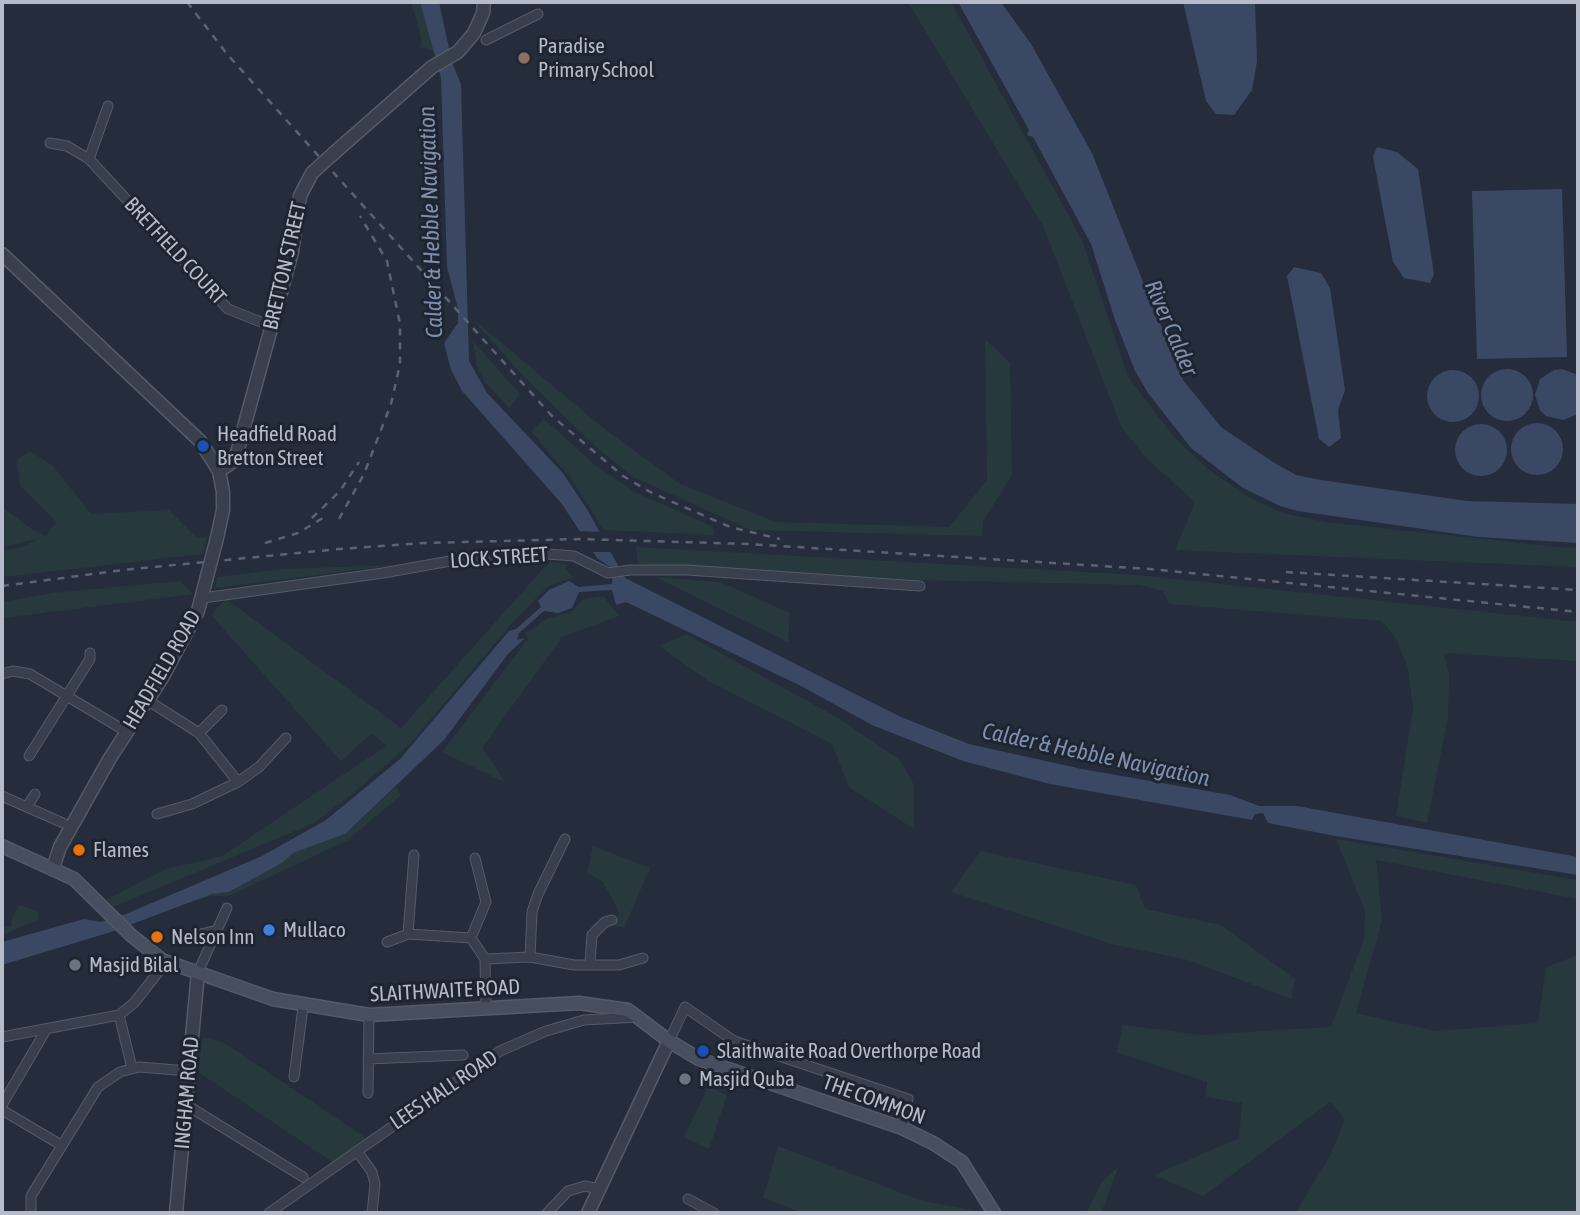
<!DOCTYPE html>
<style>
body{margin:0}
#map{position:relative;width:1580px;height:1215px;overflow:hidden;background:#252d3c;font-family:"Asap Condensed",sans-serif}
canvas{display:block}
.frame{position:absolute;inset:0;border:4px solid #b5bbc8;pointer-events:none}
</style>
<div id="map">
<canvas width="1580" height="1215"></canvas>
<div class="frame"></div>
</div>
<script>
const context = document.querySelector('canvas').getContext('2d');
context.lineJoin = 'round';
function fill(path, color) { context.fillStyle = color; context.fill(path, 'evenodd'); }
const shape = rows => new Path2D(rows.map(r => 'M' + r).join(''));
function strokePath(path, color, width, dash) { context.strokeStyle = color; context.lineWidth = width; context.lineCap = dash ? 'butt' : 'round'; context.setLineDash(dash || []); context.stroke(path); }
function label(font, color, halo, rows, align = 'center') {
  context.font = font + ' "Asap Condensed",sans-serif'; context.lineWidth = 6; context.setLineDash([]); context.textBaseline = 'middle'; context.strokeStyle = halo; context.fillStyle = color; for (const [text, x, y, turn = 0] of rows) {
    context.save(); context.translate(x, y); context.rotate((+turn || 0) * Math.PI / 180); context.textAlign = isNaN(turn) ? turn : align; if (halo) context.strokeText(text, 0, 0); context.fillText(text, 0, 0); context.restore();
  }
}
fill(shape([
 [411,2,420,2,434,51,420,47,422,41],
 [908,2,951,2,1082,240,1128,377,1174,437,1208,469,1248,497,1283,513,1325,522,1567,548,1578,547,1578,567,1175,550,1195,502,1145,457,1121,426,1043,226],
 [473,319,602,427,680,484,776,522,949,527,987,480,985,339,1010,363,1012,475,983,521,982,536,751,530,633,477,597,448,524,377],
 [473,341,520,394,509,408,486,383,477,366],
 [544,419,595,465,635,492,713,527,714,535,604,530,570,477,531,431],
 [30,451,53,466,91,514,169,510,197,538,207,537,203,554,2,577,2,551,22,547,40,538,2,547,2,507,33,530,46,536,56,522,20,485,16,460],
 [636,547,1138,575,1578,622,1578,661,1444,653,1449,675,1448,717,1427,823,1396,816,1413,708,1408,668,1396,639,1382,621,1169,604,1163,591,1140,585,919,580,638,564],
 [550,561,567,565,564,569,574,577,548,586,512,623,410,744,351,795,312,824,113,907,107,899,166,869,222,856,386,746,372,733,341,761,211,615,226,599,401,728],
 [395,565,215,588,217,577,284,569],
 [655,577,720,582,790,613,788,642],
 [180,581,193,594,2,618,2,602,53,593],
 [603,596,619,616,562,637,482,748,506,783,442,752,528,639,525,633,548,618,570,613,584,599],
 [686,634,840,719,901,761,914,785,914,829,849,787,832,744,707,680,659,646],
 [396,787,401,795,348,840,229,896,211,896,176,906,213,893,229,892,282,863,293,853,343,835],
 [1336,839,1578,880,1578,899,1376,860,1382,920,1356,1013,1435,1031,1538,1023,1546,967,1578,955,1578,1213,1295,1213,1330,1156,1345,1119,1330,1102,1203,1196,1154,1175,1239,1138,1242,1103,1206,1097,1207,1082,1116,1052,1123,1025,1201,1035,1331,1027,1364,939,1365,911],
 [593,846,650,868,624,928,615,925,619,912,603,882,587,873],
 [981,851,1136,885,1145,909,1221,925,1295,979,1291,999,1188,960,1112,944,951,892],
 [20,905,37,911,39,919,2,935,2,928,11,926,13,916],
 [203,1037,224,1043,366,1138,334,1163,198,1072],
 [708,1087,727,1095,709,1149,684,1137],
 [778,1146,923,1201,987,1213,803,1213,763,1198],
 [1119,1166,1101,1213,1086,1213,1102,1182]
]), '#27393d');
fill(shape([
 [420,2,439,2,452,62,461,85,469,361,487,393,562,472,587,509,625,578,901,717,969,744,1082,769,1230,795,1259,806,1297,806,1578,857,1578,875,1335,836,1268,823,1263,813,1255,814,1252,820,1050,784,963,761,872,725,801,686,626,602,616,605,612,590,579,592,572,608,558,613,544,611,519,633,517,640,525,638,508,654,444,740,345,834,293,853,282,863,229,892,212,894,111,932,2,965,2,942,84,919,101,922,126,914,262,856,326,820,400,759,509,631,516,629,541,607,538,601,549,590,569,581,579,587,612,584,613,569,597,558,562,504,462,391,451,370,444,343,458,323,458,309,447,267,441,78],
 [958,2,1001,2,1031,44,1092,153,1151,302,1156,297,1154,308,1183,380,1221,427,1273,462,1296,475,1321,480,1467,501,1578,504,1578,543,1478,537,1298,511,1280,506,1243,488,1191,448,1148,393,1135,371,1115,320,1091,244,1033,137,1027,135,1029,130],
 [1183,2,1255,2,1257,61,1252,90,1234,115,1216,114,1206,101],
 [1377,147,1397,152,1418,169,1434,274,1430,283,1404,278,1393,262,1373,157],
 [1562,189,1567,357,1477,359,1472,191],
 [1294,267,1321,273,1330,288,1345,390,1338,410,1341,438,1329,447,1319,439,1287,276],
 [1562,369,1578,375,1578,414,1563,420,1546,416,1540,410,1535,395,1540,379,1554,370],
 '1481 395a26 26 0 1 1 52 0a26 26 0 1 1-52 0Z',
 '1427 396a26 26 0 1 1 52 0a26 26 0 1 1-52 0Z',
 '1511 449a26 26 0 1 1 52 0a26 26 0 1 1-52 0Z',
 '1455 450a26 26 0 1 1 52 0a26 26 0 1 1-52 0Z'
]), '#3a4863');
fill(shape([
 [577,531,602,532,616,552,589,552]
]), '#252d3c');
const minor = shape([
 [486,40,538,14],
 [50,143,67,146,89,159,228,309,271,326],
 [89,159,108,106],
 [203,598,383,573,450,561,534,553,574,556,608,573,630,570,687,570,920,586],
 [2,674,13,671,30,674,127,732],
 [147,700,199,733,238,782],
 [199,733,222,710],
 [29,756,90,659,90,653],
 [2,796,63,823],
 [27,807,35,794],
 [157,814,192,804,238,782,259,767,286,738],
 [414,855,408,934,471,938],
 [475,858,486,902,471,938,485,959,486,1008],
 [181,939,217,930],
 [387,942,408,934],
 [530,957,532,912,538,894,565,839],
 [485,959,530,957,574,965,619,965,643,958],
 [590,964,592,935,605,922,612,920],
 [198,972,227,908],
 [119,1015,132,1068],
 [2,1037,119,1015,134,1003,167,961],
 [669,1041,685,1007,734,1041,908,1099,902,1128],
 [368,1059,463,1055],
 [294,1077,303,1007],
 [368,1093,369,1015],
 [185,1104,303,1177],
 [2,1105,46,1030],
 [2,1110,61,1145],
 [357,1151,372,1172,375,1184,372,1213],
 [688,1199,714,1213],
 [31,1213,31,1196,98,1087,120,1072,139,1067,189,1071],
 [269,1213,500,1051,546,1031,584,1020,639,1017],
 [547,1213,568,1191,585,1186,599,1189]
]);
const tertiary = shape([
 [334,153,432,67,458,52,474,33,483,13,484,2],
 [2,254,200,441,219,471,223,492,223,510,217,538],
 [219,471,235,460,292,252,300,196,312,173],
 [53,868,60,847,110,758,162,678,198,611,206,580],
 [176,1213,198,972],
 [588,1213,669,1041]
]);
const secondary = shape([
 [2,846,74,879,132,936,162,960,273,999,369,1015,579,1003,628,1010,669,1041,699,1059,902,1128,933,1143,962,1162,994,1213]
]);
strokePath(minor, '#545b67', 11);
strokePath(tertiary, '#545b67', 15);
strokePath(secondary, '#545b67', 15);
strokePath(minor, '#393f4c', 9);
strokePath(tertiary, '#393f4c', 12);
strokePath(secondary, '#474e5f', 12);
strokePath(shape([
 [187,2,227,54,552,416,623,476,652,493,730,527,780,539],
 [312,518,340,491,359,462],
 [339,519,364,474,391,404,400,364,400,324,387,261,360,216],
 [265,543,298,533,326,516],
 [1286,572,1578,590],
 [2,586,123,570,339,549,425,543,580,539,748,544,1150,569,1578,612]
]), '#5b6373', 2.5, [7, 7]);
const tertiaryBridge = shape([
 [312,173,334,153],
 [206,580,217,538]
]);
strokePath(tertiaryBridge, '#545b67', 15, []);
strokePath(tertiaryBridge, '#393f4c', 12);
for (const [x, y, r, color] of [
 [524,58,7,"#8d6e63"],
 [203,446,7,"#1a4fb4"],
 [79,850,7,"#e8710a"],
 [269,930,7,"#3f7fe0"],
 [157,937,7,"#e8710a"],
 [75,965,7,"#6b7280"],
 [703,1051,7,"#1a4fb4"],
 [685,1079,7,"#6b7280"]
]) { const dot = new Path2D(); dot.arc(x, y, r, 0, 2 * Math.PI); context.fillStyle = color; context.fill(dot); strokePath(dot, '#1e2531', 2.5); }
label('21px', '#b5bbc8', '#1e2531', [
 ["Paradise",538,46],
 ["Primary School",538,70],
 ["Headfield Road",217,434],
 ["Bretton Street",217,458],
 ["Flames",93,850],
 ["Mullaco",283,930],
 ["Nelson Inn",171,937],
 ["Masjid Bilal",89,965],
 ["Slaithwaite Road Overthorpe Road",717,1051],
 ["Masjid Quba",699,1079]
], 'left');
label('21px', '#b5bbc8', '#1e2531', [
 ["BRETFIELD COURT",175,251,47],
 ["BRETTON STREET",285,266,-77],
 ["LOCK STREET",499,558,-4],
 ["HEADFIELD ROAD",162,670,-60],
 ["SLAITHWAITE ROAD",445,991,-3],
 ["LEES HALL ROAD",444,1090,-34],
 ["INGHAM ROAD",187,1093,-85],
 ["THE COMMON",874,1100,20]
]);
label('italic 23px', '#7d8fae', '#1e2531', [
 ["Calder & Hebble Navigation",431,222,-92],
 ["River Calder",1171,328,67],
 ["Calder & Hebble Navigation",1096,755,12]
]);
</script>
